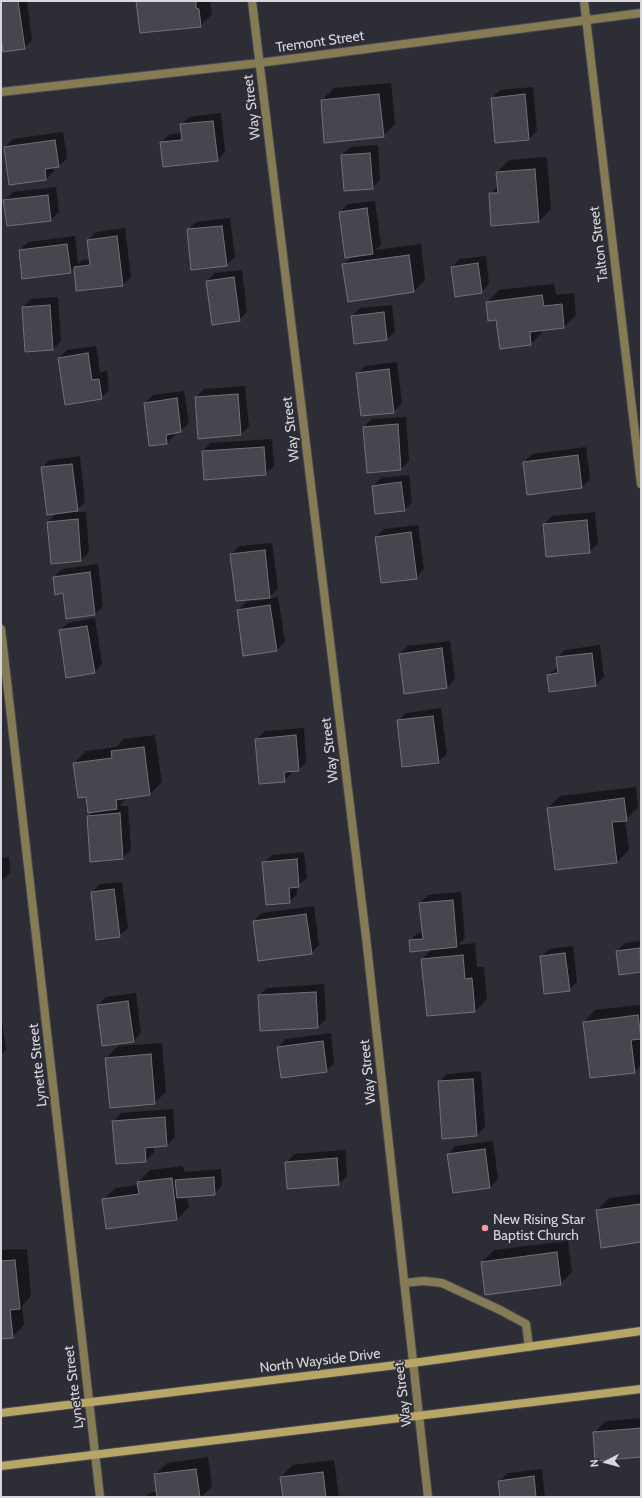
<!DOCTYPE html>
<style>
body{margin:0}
#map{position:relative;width:642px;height:1498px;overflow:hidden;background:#2c2d35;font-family:Cabin,sans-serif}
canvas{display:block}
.frame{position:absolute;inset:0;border:2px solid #d7d7dd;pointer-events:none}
.north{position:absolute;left:586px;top:1442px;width:40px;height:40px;-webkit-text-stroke:3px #2c2d35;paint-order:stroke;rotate:264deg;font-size:11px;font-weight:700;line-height:16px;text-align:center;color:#d7d7dd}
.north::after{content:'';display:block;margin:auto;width:14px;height:18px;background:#d7d7dd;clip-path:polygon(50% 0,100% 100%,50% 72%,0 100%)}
</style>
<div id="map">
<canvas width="642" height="1498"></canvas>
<div class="frame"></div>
<div class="north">N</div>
</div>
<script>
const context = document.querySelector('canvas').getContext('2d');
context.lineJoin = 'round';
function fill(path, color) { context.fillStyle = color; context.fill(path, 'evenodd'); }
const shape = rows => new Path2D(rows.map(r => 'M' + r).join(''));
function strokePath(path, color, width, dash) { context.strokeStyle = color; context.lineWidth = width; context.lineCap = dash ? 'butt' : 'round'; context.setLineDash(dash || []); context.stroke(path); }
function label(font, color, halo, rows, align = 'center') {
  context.font = font + ' Cabin,sans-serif'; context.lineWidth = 3; context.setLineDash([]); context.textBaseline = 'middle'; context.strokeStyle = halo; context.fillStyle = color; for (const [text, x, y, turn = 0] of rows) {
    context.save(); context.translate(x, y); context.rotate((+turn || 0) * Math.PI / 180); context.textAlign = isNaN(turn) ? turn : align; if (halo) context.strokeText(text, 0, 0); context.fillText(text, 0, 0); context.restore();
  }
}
fill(shape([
 [1,1,27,1,32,40,24,48,1,29],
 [137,1,210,1,212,14,200,26],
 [391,83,395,124,383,136,322,100,334,88],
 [533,87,537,131,529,139,492,98,500,90],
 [221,113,225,152,217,160,161,142,170,134,182,133,181,125,189,117],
 [63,132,67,158,59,166,53,167,54,171,46,179,5,147,13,139],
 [378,145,380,180,372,188,342,155,350,147],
 [547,157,551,209,539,221,490,194,498,186,497,172,509,160],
 [56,187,59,212,50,220,4,201,13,192],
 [375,201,381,245,375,250,421,244,425,280,413,292,343,265,353,256,340,212,348,204],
 [230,218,235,257,226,265,188,230,196,222],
 [125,228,131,277,123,285,75,267,70,272,20,250,28,242,75,236,78,264,83,260,91,259,88,240,96,232],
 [486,256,489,284,481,292,452,267,460,259],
 [242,270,247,312,239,320,207,281,215,273],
 [554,284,556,295,574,293,576,315,564,327,542,330,542,332,531,344,487,302,499,290],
 [58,297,61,341,53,349,26,351,23,307,31,299],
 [392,305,395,331,387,339,355,343,352,317,360,308],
 [96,346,100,372,107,371,109,390,101,398,59,358,67,350],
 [397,362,402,403,393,412,357,374,365,366],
 [245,386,249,426,241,434,196,397,204,389],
 [184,391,189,423,180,431,175,432,175,435,167,443,145,403,153,395],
 [406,417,409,461,401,469,368,472,364,427,372,419],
 [272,439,274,466,265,474,203,451,211,443],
 [586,447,590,479,582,487,528,494,524,462,532,454],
 [80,456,85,502,75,512,86,512,89,552,81,560,52,563,48,522,57,513,42,468,50,460],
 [409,475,412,502,404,510,373,486,381,478],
 [595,512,598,544,589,552,544,525,552,516],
 [418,525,424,569,416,578,376,537,384,529],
 [272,543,278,589,267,599,278,597,285,642,277,650,238,610,246,602,267,599,231,554,240,546],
 [98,564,103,606,95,614,64,592,54,577,62,569],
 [95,618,102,664,94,673,60,631,68,623],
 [450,641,455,679,447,687,400,654,408,646],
 [600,645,604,677,596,685,548,675,558,667,557,658,565,650],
 [441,708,447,754,438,762,398,721,406,713],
 [304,728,306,762,298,770,292,771,292,773,284,781,256,739,265,731],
 [155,735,162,782,150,794,128,797,119,806,128,806,131,850,123,858,91,861,88,817,93,811,74,763,86,751,116,747,124,739],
 [636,787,638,808,625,820,629,850,617,862,548,808,560,796],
 [304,852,307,878,297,886,297,894,289,902,264,863,272,855],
 [9,857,10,873,1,882,1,858],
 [122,882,128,928,119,936,92,892,100,884],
 [461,892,465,938,458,945,475,943,477,967,484,967,487,999,475,1011,427,1015,422,959,433,948,410,941,418,933,423,932,420,903,428,895],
 [314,906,319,945,311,953,254,921,262,913],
 [641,941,641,971,620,974,617,951,625,943],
 [573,946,577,982,569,990,541,957,549,949],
 [324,984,326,1019,318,1027,259,996,267,988],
 [136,993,141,1033,133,1041,98,1005,106,997],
 [641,1005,641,1065,634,1072,584,1022,595,1010],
 [1,1012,6,1050,1,1055],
 [331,1033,334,1063,326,1071,278,1047,286,1039],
 [162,1043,166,1092,154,1103,106,1058,118,1046],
 [481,1071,485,1127,477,1135,439,1082,447,1074],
 [173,1109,175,1137,167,1145,153,1146,154,1152,146,1161,113,1122,121,1113],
 [493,1141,498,1179,490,1187,448,1154,456,1146],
 [345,1150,347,1176,339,1184,288,1188,286,1163,294,1154],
 [183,1166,184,1172,221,1169,222,1186,214,1194,187,1197,189,1207,177,1219,103,1200,115,1188,138,1185,138,1182,150,1170],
 [641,1194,641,1241,597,1210,609,1198],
 [568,1241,572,1272,560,1284,482,1262,494,1250],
 [27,1249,31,1296,22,1306,24,1325,12,1337,1,1338,1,1250],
 [641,1418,641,1456,594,1433,606,1421],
 [208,1457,212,1487,201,1497,145,1497,149,1493,157,1492,155,1475,167,1463],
 [334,1460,339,1497,284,1497,281,1477,293,1465],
 [542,1469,545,1497,501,1497,499,1481,508,1473]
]), '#0007');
const building = shape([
 [1,1,18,1,25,49,3,52,1,37,1,1],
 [136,1,196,1,196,8,199,9,201,27,140,33,136,1],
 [379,94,384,137,324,143,321,100,379,94],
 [525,94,529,140,495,143,491,98,525,94],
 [213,121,218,161,163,167,160,142,182,140,180,124,213,121],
 [55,140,59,167,45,169,46,180,9,185,4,147,55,140],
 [370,153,373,189,344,191,341,155,370,153],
 [535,169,539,222,491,226,489,193,498,193,496,172,535,169],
 [48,195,51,221,7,226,3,200,48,195],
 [367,208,373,254,345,258,339,212,367,208],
 [222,226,227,266,191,270,187,229,222,226],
 [117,236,123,286,76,291,74,267,90,265,87,240,117,236],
 [67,244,71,273,22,279,19,250,67,244],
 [409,255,414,292,348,302,342,264,409,255],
 [478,263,482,293,455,297,451,267,478,263],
 [234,277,240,321,212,325,206,281,234,277],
 [542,295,544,306,562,304,564,328,530,332,531,345,500,349,496,320,488,321,486,302,542,295],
 [50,305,53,350,25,352,22,307,50,305],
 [384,312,387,340,354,344,351,316,384,312],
 [88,353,92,380,99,379,102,399,65,405,58,358,88,353],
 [389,369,394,413,361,416,356,373,389,369],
 [238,394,241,435,198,439,195,397,238,394],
 [177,398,181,432,166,435,167,444,149,446,144,403,177,398],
 [398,424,401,470,367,473,363,427,398,424],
 [264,447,266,475,204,480,202,451,264,447],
 [578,455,582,488,527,495,523,462,578,455],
 [72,464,78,511,47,515,41,467,72,464],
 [401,482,405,511,375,514,372,486,401,482],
 [78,519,81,561,51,564,47,522,78,519],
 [587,520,590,553,546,557,543,524,587,520],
 [411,532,417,579,381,583,375,537,411,532],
 [265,550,270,598,236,601,230,554,265,550],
 [90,572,95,615,66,619,63,593,55,595,53,577,90,572],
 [270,605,277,651,243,656,237,610,270,605],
 [87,626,95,673,66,678,59,630,87,626],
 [442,648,447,688,404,694,399,654,442,648],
 [592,653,596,686,549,692,547,675,558,673,556,657,592,653],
 [433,716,439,763,402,767,397,720,433,716],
 [296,735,299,771,284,772,285,782,259,784,255,739,296,735],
 [144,747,150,795,116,800,117,809,88,813,86,797,78,798,73,763,112,758,111,751,144,747],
 [624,798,627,821,612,822,617,863,555,870,547,808,624,798],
 [120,813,123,859,90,862,87,816,120,813],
 [297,859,299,887,289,888,290,903,266,905,262,862,297,859],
 [114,889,120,937,96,940,91,892,114,889],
 [453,900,457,947,410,952,409,940,423,939,419,903,453,900],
 [306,914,312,954,258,961,253,921,306,914],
 [640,948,641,972,619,975,616,951,640,948],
 [565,953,570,991,544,994,540,956,565,953],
 [463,955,465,979,472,978,475,1012,427,1016,421,959,463,955],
 [316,992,318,1028,260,1031,258,995,316,992],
 [128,1001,134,1042,102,1046,97,1005,128,1001],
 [638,1015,641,1039,631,1040,635,1073,590,1078,583,1022,638,1015],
 [323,1041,327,1072,281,1078,277,1047,323,1041],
 [151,1054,155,1104,110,1108,105,1058,151,1054],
 [473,1079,477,1136,442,1139,438,1081,473,1079],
 [165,1117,167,1146,145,1148,146,1162,116,1164,112,1121,165,1117],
 [485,1149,490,1188,453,1193,447,1154,485,1149],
 [337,1158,339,1185,287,1189,285,1162,337,1158],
 [214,1177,215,1195,177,1198,175,1180,214,1177],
 [172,1178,177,1220,106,1229,102,1199,139,1194,137,1182,172,1178],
 [641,1204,641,1242,601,1248,596,1210,641,1204],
 [557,1252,561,1285,485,1295,481,1262,557,1252],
 [15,1260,20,1309,10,1310,13,1338,1,1339,1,1261,15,1260],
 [641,1428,641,1457,595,1461,593,1432,641,1428],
 [196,1469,200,1497,157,1497,154,1474,196,1469],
 [323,1472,326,1497,283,1497,280,1477,323,1472],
 [534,1476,536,1497,500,1497,498,1481,534,1476]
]);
fill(building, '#46464e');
strokePath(building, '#71717a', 1);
const lane = shape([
 [404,1283,424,1281,442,1283,500,1310,526,1324,529,1347]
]);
const street = shape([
 [252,1,366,937,428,1497],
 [584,1,641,484],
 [1,92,259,63,641,13],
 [1,629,100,1497]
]);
const secondary = shape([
 [1,1413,413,1363,641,1331],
 [1,1466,641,1389]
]);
strokePath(lane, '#474850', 10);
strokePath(street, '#474850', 10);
strokePath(secondary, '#474850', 10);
strokePath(lane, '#857b54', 8);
strokePath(street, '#857b54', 8);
strokePath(secondary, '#b7a666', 8);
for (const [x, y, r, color] of [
 [485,1228,4,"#f49aa4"]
]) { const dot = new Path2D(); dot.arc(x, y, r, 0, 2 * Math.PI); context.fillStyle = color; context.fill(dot); strokePath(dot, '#2c2d35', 1.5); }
label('14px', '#d7d7dd', '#2c2d35', [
 ["Tremont Street",320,42,-8],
 ["Way Street",252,107,-97],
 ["Talton Street",599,244,-97],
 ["Way Street",291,429,-97],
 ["Way Street",330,750,-97],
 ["Lynette Street",38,1065,-96],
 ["Way Street",368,1072,-96],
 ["North Wayside Drive",320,1361,-7],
 ["Lynette Street",74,1387,-97],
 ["Way Street",403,1394,-97]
]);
label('14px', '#d7d7dd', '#2c2d35', [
 ["New Rising Star",493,1220],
 ["Baptist Church",493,1236]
], 'left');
</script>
